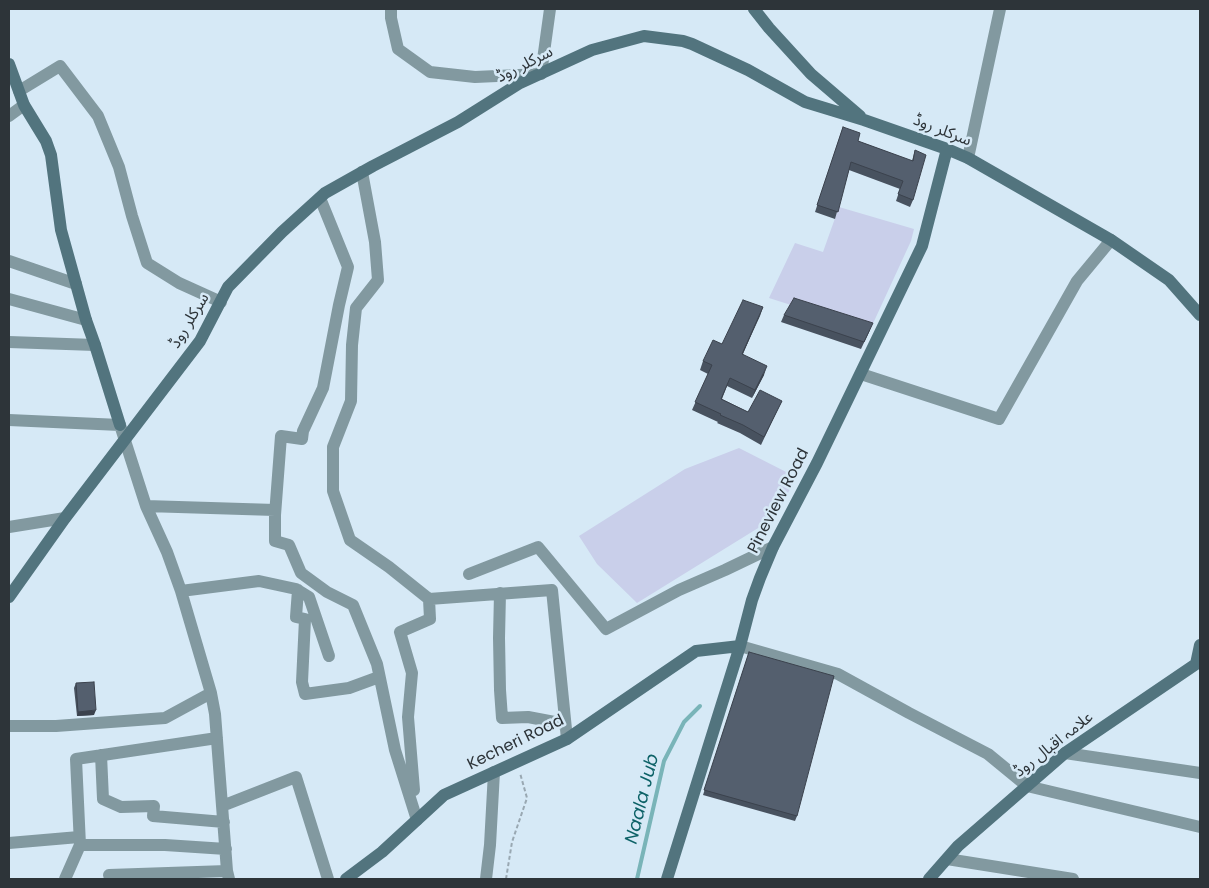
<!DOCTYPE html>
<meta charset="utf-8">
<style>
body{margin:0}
#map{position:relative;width:1209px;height:888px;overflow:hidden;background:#d6e9f6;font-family:Poppins,sans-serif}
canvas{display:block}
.frame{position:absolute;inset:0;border:10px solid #2d3439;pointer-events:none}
</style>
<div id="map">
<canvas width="1209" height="888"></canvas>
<div class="frame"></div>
</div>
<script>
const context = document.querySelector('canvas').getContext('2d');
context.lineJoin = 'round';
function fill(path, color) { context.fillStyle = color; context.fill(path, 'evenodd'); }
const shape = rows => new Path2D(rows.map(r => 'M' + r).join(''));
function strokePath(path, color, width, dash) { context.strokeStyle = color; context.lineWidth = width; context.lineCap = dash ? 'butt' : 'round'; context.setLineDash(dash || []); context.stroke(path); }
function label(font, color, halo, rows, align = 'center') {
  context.font = font + ' Poppins,"Noto Sans Arabic",sans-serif'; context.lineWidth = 5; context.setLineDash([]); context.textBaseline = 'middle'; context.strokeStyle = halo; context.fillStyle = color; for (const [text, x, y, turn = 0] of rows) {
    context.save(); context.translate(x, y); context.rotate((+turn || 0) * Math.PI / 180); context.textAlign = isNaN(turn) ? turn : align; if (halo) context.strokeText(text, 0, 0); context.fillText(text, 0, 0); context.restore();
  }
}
fill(shape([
 [839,207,914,229,911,241,870,330,769,298,795,243,823,252],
 [739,448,796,477,776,517,637,603,597,564,579,536,685,469]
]), '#c9cfea');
strokePath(shape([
 [637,879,664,761,684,722,700,706]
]), '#79b4b8', 4);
strokePath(shape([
 [506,879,512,842,527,798,520,773]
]), '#99a8b2', 2, [4, 2.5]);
strokePath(shape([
 [391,9,391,18,398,49,430,72,475,77,541,74,550,9],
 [19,91,60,66,98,116,119,167,132,216,147,263,179,283,221,302],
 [9,116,24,105],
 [968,158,1000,9],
 [362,172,375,242,378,280,356,308,352,345,351,401,333,447,333,491,350,540,389,567,429,599,552,590,567,739],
 [320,198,348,267,339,305,323,388,303,431,302,439,281,436,275,515,275,541,289,545,301,573,327,592,353,605,377,664,395,750,417,820],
 [9,261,76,284],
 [9,299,86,320],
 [9,342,95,345],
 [861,374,999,419,1077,281,1111,240],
 [9,420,120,425,146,506,167,552,181,591,211,693,215,714,227,871,229,879],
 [146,506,275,510],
 [9,527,65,518],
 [469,574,538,547,606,629,679,590,725,570,773,547],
 [298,590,296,617,305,619,302,682,305,694,349,688,379,677],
 [181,591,259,581,296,589,309,597,329,656],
 [500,593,499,638,500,690,502,718,528,717,565,724],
 [740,646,838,674,909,713,988,754,1027,786,1200,827],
 [9,726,56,726,165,718,211,693],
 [1065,753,1200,773],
 [101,755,103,799,121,807,154,806,153,816,224,822],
 [414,790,408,717,412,673,400,632,430,619,429,599],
 [222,806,296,777,328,879],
 [9,843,79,837],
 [80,845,165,845,226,849],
 [947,859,1073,879],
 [109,875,227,871],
 [65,879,80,845,76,759,217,738],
 [486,879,490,845,494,772]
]), '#8299a0', 12);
strokePath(shape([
 [754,9,769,28,811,74,860,116],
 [9,64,24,105,46,141,51,155,61,230,86,320,95,345,120,425],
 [9,597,65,518,200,341,228,287,282,232,325,193,373,166,458,122,520,83,592,50,644,36,683,41,692,44,748,70,805,102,864,120,947,149,968,158,1111,240,1169,280,1200,315],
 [346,879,382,852,444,795,567,739,696,651,740,646],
 [667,879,740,646,752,600,760,578,773,547,817,463,922,246,947,149],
 [929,879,958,846,1065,753,1196,664,1200,645]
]), '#52747e', 12);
fill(shape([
 [843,127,858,141,912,161,915,150,913,200,910,207,896,201,900,189,849,170,835,219,815,212],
 [763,307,743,354,764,375,752,398,727,386,722,399,748,412,782,401,778,409,761,445,740,433,717,423,718,422,692,410,708,374,700,370,703,361],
 [784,315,870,330,861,349,781,322],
 [749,652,797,816,795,821,703,795],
 [76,683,94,715,77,716,74,688]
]), '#48525f');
fill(shape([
 [763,307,760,316,739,362,742,354],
 [767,366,764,375,752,398,755,390],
 [96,710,94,715,77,716,78,712]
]), '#3b424d');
const building = shape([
 [843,127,860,133,858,141,913,161,915,150,926,155,913,200,898,194,903,181,851,162,838,212,817,205,843,127],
 [794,298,873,323,864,342,784,315,794,298],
 [743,300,763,307,742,354,767,366,755,390,730,378,721,399,748,412,760,390,782,401,764,437,743,425,720,415,721,414,695,402,712,365,703,361,713,340,722,344,743,300],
 [749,652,834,676,797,816,704,790,749,652],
 [94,682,96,710,78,712,76,683,94,682]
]);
fill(building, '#545f6e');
strokePath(building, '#3b424d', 1);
label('16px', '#2d3439', '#d6e9f6', [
 ["سرکلر روڈ",525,65,-27],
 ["سرکلر روڈ",942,131,21],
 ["سرکلر روڈ",190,321,-59],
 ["Pineview Road",779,501,-63],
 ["Kecheri Road",516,743,-26],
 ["علامہ اقبال روڈ",1054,745,-38]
]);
label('italic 18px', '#0d6267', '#d6e9f6', [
 ["Naala Jub",643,799,-76]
]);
</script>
